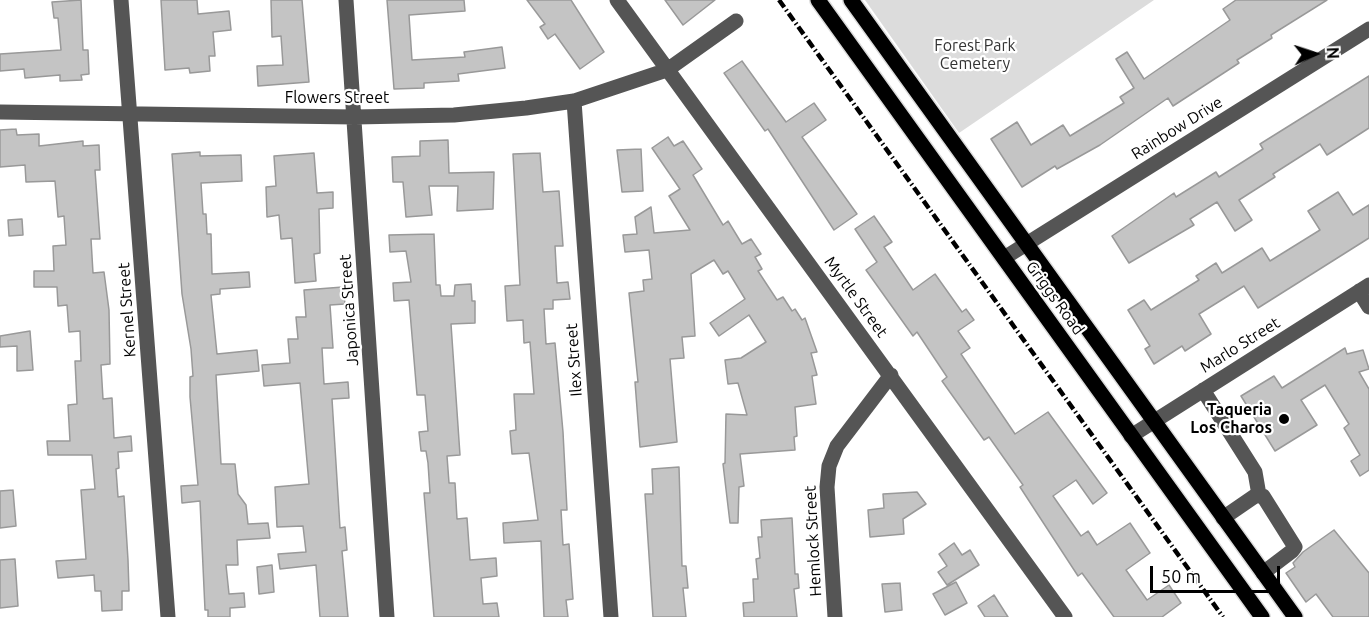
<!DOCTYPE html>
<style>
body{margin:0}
#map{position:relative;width:1369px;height:617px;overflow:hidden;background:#fff;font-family:Ubuntu,sans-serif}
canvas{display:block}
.north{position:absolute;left:1285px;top:24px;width:60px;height:60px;-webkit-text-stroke:4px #fff;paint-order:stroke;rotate:87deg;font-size:16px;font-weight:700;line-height:24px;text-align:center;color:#000}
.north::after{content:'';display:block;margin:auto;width:21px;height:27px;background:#000;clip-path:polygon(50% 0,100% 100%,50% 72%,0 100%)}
.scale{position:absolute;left:1150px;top:566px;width:130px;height:27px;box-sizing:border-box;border:3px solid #000;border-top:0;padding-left:8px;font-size:18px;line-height:21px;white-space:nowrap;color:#000;-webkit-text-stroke:4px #fff;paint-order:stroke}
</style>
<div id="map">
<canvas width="1369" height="617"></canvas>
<div class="north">N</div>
<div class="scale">50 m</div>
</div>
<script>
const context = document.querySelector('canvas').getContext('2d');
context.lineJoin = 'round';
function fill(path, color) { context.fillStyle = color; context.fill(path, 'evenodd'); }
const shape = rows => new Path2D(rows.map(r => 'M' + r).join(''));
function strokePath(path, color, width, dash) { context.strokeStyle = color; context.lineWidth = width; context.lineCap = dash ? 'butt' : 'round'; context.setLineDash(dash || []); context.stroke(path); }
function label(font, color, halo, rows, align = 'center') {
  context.font = font + ' Ubuntu,sans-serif'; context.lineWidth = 4.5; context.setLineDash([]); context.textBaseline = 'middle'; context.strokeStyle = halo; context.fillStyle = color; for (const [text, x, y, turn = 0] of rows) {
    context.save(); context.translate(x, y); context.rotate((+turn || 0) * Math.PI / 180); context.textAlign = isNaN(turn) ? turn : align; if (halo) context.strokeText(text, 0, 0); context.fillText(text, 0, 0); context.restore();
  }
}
fill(shape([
 [865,0,1154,0,959,133]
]), '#dcdcdc');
const building = shape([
 [81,0,83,50,88,50,89,74,81,75,82,80,60,81,60,75,25,78,24,69,0,71,0,54,61,50,58,18,54,18,52,2,81,0],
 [161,0,197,0,198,14,229,11,231,30,213,32,215,56,209,56,210,71,190,73,189,68,165,70,161,0],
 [271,0,302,0,309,82,258,86,257,66,283,65,281,36,272,37,271,0],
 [387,0,464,0,465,11,409,15,412,60,465,57,464,52,502,47,505,68,458,74,459,81,424,83,424,88,394,89,387,0],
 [527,0,571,0,604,52,580,69,555,34,548,39,540,27,545,24,527,0],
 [665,0,715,0,683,25,665,0],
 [1236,0,1327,0,1271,35,1272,38,1237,60,1239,63,1173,106,1168,98,1100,145,1057,169,1055,166,1022,187,991,139,1017,122,1031,145,1063,125,1070,136,1124,103,1120,97,1134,88,1116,59,1127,52,1144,79,1230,20,1223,9,1236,0],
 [742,61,786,122,814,103,826,120,802,137,857,214,834,230,768,129,765,131,724,73,742,61],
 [1369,76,1369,128,1327,155,1320,144,1273,174,1275,177,1239,200,1252,220,1235,231,1217,202,1190,219,1194,225,1129,263,1112,236,1174,193,1176,197,1216,172,1219,177,1263,149,1260,144,1369,76],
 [16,129,17,135,39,134,39,146,83,141,83,146,99,145,100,170,95,170,100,239,91,239,93,273,104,272,109,310,110,364,101,365,103,399,112,398,114,438,131,436,132,451,118,452,119,468,116,469,118,497,124,496,128,560,129,591,122,591,122,610,102,611,101,591,95,591,94,575,58,578,56,561,86,559,81,490,95,489,92,455,48,455,47,441,70,441,68,405,77,404,75,361,81,361,80,331,69,332,67,305,58,306,57,287,34,287,34,271,54,271,53,246,66,245,64,216,58,217,55,181,26,182,25,165,0,167,0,130,16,129],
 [668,137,674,146,683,141,702,169,693,175,723,225,728,221,742,244,751,239,761,254,755,257,762,269,758,271,777,300,783,297,792,311,795,309,802,320,805,318,817,352,811,353,817,375,812,376,816,404,795,407,797,436,794,437,795,450,740,454,744,486,739,487,738,523,730,523,723,464,725,463,726,414,747,415,738,383,728,384,725,360,741,358,766,342,749,315,719,336,710,323,745,299,728,271,723,274,714,260,691,274,695,336,682,337,684,358,670,359,677,442,640,447,635,382,638,382,629,293,644,291,643,280,652,279,649,250,625,252,623,235,637,234,635,217,651,207,654,233,690,230,669,196,680,189,652,148,668,137],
 [448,140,449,173,494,172,493,209,457,211,458,186,429,186,432,215,406,217,403,182,393,182,392,157,420,156,420,141,448,140],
 [641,149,643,191,622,192,617,150,641,149],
 [200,152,200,156,241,155,242,181,201,183,203,214,206,214,207,234,211,234,212,274,249,272,250,287,220,289,220,294,211,295,217,354,257,350,259,371,216,375,221,464,235,464,238,494,246,505,248,524,268,523,270,538,237,540,238,565,226,565,229,594,244,593,245,607,230,608,230,617,208,617,208,610,205,610,200,501,182,503,181,486,198,485,190,397,190,377,193,376,191,349,182,294,172,154,200,152],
 [314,153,317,193,333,192,333,208,319,209,320,253,314,254,316,281,295,283,292,238,281,239,279,215,267,217,266,187,276,186,274,156,314,153],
 [540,153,543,192,559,191,563,246,555,246,557,283,568,282,570,299,553,300,553,309,544,309,546,344,555,343,563,432,567,510,561,510,563,545,569,544,573,599,566,600,568,617,544,617,541,541,504,543,503,523,538,520,529,453,512,454,510,431,516,430,514,394,534,394,530,342,524,343,523,320,507,321,505,286,520,285,513,154,540,153],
 [1338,192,1353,215,1369,205,1369,238,1258,308,1244,286,1199,314,1211,334,1185,351,1182,346,1154,364,1145,349,1150,346,1128,310,1144,300,1151,310,1199,280,1196,276,1216,263,1222,273,1262,248,1270,261,1320,230,1308,211,1338,192],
 [874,216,892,242,884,247,913,290,935,274,962,312,966,309,974,320,958,331,970,348,961,354,1015,434,1048,412,1107,493,1093,504,1076,480,1053,496,1081,536,1088,531,1097,545,1130,523,1150,553,1126,570,1147,600,1169,585,1181,603,1162,617,1114,617,1082,573,1078,576,1020,487,1023,485,989,437,984,440,942,381,947,377,917,332,913,336,866,270,877,262,855,229,874,216],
 [22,219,23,235,9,236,8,220,22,219],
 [434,234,436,285,440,285,441,296,454,296,455,285,471,284,472,301,475,301,475,323,451,324,460,455,447,456,449,483,455,483,457,519,467,518,470,560,496,558,497,576,481,578,483,604,497,603,499,617,434,617,424,493,430,493,428,463,426,451,421,451,419,432,428,431,425,395,417,395,409,300,394,301,393,283,411,282,406,251,390,252,389,235,434,234],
 [343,287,345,304,330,305,333,348,322,348,324,384,348,382,349,398,332,399,340,528,345,527,347,550,342,551,348,617,320,617,316,565,280,569,278,554,306,552,303,526,277,527,275,487,309,484,300,383,264,386,262,365,290,363,288,339,298,339,296,317,306,317,304,290,343,287],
 [30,331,33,370,17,371,17,346,0,347,0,336,30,331],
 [1345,348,1347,354,1363,350,1369,369,1359,372,1369,389,1369,470,1360,476,1351,461,1360,455,1344,428,1349,424,1325,385,1301,400,1317,425,1275,451,1241,396,1274,376,1282,388,1345,348],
 [679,467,682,566,686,566,688,588,683,588,686,617,653,617,645,494,653,494,652,469,679,467],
 [13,490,16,526,0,528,0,491,13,490],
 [917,492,926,504,903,519,904,534,870,537,868,510,884,508,883,494,917,492],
 [792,518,795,574,798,574,799,588,794,589,797,617,744,617,743,603,754,602,753,579,758,579,756,559,760,558,758,537,762,537,761,520,792,518],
 [1334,530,1369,573,1369,617,1333,617,1316,594,1306,602,1286,573,1295,567,1293,563,1303,552,1334,530],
 [954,543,962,555,970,550,979,565,947,585,938,572,947,566,939,554,954,543],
 [15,559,18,606,0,608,0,560,15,559],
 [272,565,274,592,259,594,257,567,272,565],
 [956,582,967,603,945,615,933,594,956,582],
 [900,583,902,610,885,612,882,584,900,583],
 [994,595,1008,617,985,617,978,606,994,595]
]);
fill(building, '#c4c4c4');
strokePath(building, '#999', 1.5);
const major = shape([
 [818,0,1262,617],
 [851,0,1295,617]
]);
strokePath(major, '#dbdbdb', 18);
strokePath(shape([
 [121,0,168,617],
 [346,0,387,617],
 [617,0,1065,617],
 [574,101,611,617],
 [0,112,355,117,454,115,526,108,574,101,667,70,736,21],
 [1004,258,1369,29],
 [1359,291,1369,307],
 [1203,390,1255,472,1259,495],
 [1131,436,1369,285],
 [1223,518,1255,496,1263,496,1295,547,1292,551,1263,573],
 [835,617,827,487,829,466,837,446,891,375]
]), '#555', 15);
strokePath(major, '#000', 15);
strokePath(shape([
 [779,0,1223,617]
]), '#000', 4.5, [9, 3, 1.5, 3]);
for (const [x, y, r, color] of [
 [1284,419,6,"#000"]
]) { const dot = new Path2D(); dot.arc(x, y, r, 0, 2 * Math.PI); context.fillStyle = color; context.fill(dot); strokePath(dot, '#fff', 2); }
label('16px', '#333', '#fff', [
 ["Forest Park",975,46],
 ["Cemetery",975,64]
]);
label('16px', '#000', '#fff', [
 ["Flowers Street",337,98],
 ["Rainbow Drive",1177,128,-32],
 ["Myrtle Street",856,297,54],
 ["Griggs Road",1055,298,54],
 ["Kernel Street",127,310,-94],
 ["Japonica Street",349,310,-94],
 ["Marlo Street",1240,345,-32],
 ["Ilex Street",574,360,-94],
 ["Hemlock Street",813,541,-93]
]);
label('bold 16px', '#000', '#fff', [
 ["Taqueria",1272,410],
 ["Los Charos",1272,428]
], 'right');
</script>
